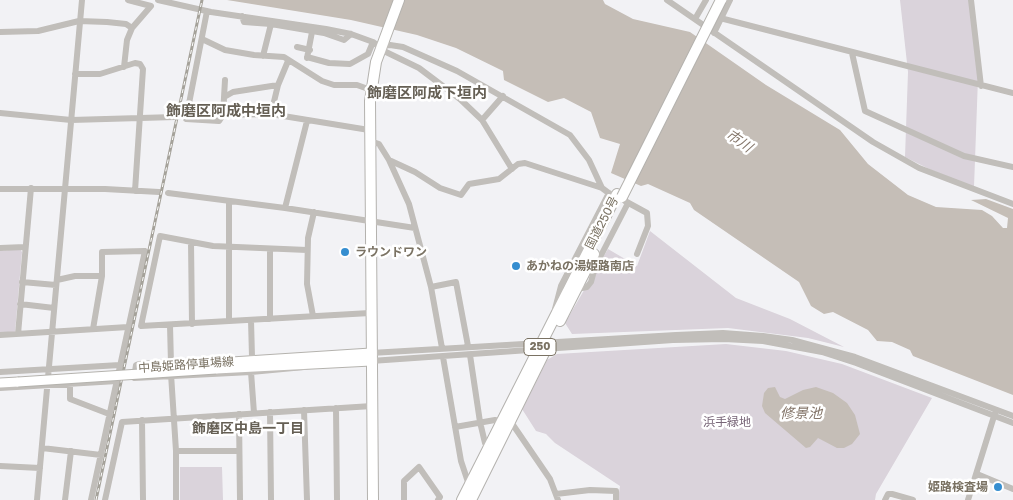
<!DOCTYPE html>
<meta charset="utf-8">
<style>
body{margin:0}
canvas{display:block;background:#f2f2f5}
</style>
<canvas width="1013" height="500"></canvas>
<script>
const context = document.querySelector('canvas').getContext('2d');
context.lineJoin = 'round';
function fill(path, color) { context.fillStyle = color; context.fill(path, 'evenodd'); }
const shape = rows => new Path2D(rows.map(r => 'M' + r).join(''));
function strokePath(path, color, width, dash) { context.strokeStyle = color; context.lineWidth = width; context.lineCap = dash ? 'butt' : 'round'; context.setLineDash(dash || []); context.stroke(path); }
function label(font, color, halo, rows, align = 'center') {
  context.font = font + ' "Golos Text","Noto Sans JP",sans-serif'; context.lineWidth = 5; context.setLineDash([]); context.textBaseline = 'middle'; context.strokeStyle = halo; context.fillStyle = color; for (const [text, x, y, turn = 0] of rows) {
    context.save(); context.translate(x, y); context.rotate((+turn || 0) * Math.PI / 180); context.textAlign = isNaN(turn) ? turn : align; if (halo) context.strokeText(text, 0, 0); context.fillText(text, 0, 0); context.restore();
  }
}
fill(shape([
 [900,0,969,0,978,78,974,187,931,170,905,157,908,72],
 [650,231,736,298,790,319,844,347,808,338,728,328,572,334,565,323,608,249,637,266],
 [20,249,22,252,15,332,0,334,0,251],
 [726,344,786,351,842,364,932,398,876,494,875,500,618,500,620,486,555,443,546,434,536,431,522,409,547,360,557,354],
 [222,467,223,500,180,500,180,467]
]), '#dad3db');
fill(shape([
 [227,0,603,0,605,4,633,19,690,32,766,85,840,130,868,164,908,195,936,207,982,210,992,216,1003,228,1007,228,1008,218,971,200,986,199,1013,209,1013,395,913,356,910,350,892,342,877,341,868,330,833,312,824,314,811,306,799,282,694,210,690,203,648,184,641,186,611,173,620,144,600,138,591,112,564,98,548,102,504,80,503,71,456,48,417,35,351,20],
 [775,387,780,397,785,399,803,390,816,387,833,393,847,403,855,415,860,434,852,444,844,448,837,448,818,438,810,447,806,448,765,413,762,406,764,393,768,388]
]), '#c5beb7');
const major = shape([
 [216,363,371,353],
 [216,369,371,361],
 [0,383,18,382]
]);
const highway = shape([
 [560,321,594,254],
 [373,500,370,101,376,62,399,0],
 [462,500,617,194],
 [471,500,549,343]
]);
strokePath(major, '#b5b3ae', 11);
strokePath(highway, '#b4b2ae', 12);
strokePath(shape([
 [158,0,211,12,326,29,351,34,373,42,386,52,419,68,460,99,482,120,512,169],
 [667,0,873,142,919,168,1013,204],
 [971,0,981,86],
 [207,11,186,119,219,121,223,115,271,114,369,130],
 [242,16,244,22,271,24,263,56],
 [720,18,1013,93],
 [695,19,706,0],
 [271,24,324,33,344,40,351,34],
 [0,32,38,31,79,21,107,22,126,24,132,28],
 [714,33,730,0],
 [202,39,225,50,254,55,284,57,322,81,334,85,357,85,371,90],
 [381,46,390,45,403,47,457,71,570,135,589,160,602,188],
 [297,47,310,50],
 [852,53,865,111,964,156,1013,167],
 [307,57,329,63,350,64,368,54,373,42],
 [307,58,312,32],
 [124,67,127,40,132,28,151,6,128,0],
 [75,74,100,74,135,63,140,64,143,69,135,191],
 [226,96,233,92,278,85],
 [0,113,71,120,175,117],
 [271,114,278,85,288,61],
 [223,115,225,80],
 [482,120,503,96],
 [370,141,379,144,389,160,415,172,440,188,461,195,469,184,499,179,518,164,525,163,602,188,610,194],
 [389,160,409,204,431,287,442,348],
 [0,189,105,189,159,192],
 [168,193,285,208,415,228],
 [229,201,229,321],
 [625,201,647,213,648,226,637,254],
 [285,208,307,121],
 [191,242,192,324],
 [0,248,25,247],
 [270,249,270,319],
 [307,250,213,246,160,236,141,326,370,313],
 [57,280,75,276,102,276],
 [22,282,56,285],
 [431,287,456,282,468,346],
 [577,289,587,287,591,282,595,267,628,203],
 [20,304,54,308],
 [555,309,561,286,609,193],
 [313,316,307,284,308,238,314,212],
 [251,320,252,357],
 [170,325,171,364],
 [18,334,31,188],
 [0,335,128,327],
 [371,353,676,335,723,333,763,336,792,340,855,357,1013,416],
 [470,355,480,422,485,443,488,448],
 [443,357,461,461,469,485],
 [214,359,139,364,136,365,134,378,251,372,304,367],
 [371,361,673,340,724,339,763,341,822,352,856,363,1013,423],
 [0,372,120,365],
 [251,372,254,413],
 [171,374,176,451,176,500],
 [70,384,70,399,109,414],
 [0,388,117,381],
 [336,408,337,500],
 [304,410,307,500],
 [270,412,271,500],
 [239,414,240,500],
 [142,420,143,500],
 [511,422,550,479,558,500],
 [455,427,495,420,502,422],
 [42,448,101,455],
 [176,451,239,451],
 [0,466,40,468],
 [977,474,1013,489],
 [556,494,590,490,616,491,616,500],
 [37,500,82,0],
 [65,500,71,451],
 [91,500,145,251,102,252,102,276,93,329],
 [105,500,122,422,372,406],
 [404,500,404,481,419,467,440,497,438,500],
 [885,500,888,494,892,494,913,500],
 [968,500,995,413]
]), '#c1beba', 6);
strokePath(major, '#fff', 9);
strokePath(highway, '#fff', 10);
const rail = shape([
 [96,500,202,0]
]);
strokePath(rail, '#a5a29a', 3);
strokePath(rail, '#fff', 1, [4]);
const majorBridge = shape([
 [187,365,216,363],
 [18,382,216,369]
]);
const highwayBridge = shape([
 [622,197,721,0]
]);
strokePath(majorBridge, '#b5b3ae', 11, []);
strokePath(highwayBridge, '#b4b2ae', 12, []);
strokePath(majorBridge, '#fff', 9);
strokePath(highwayBridge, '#fff', 10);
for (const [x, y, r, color] of [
 [345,252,5,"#368ed0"],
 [516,266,5,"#368ed0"],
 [998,487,5,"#368ed0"]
]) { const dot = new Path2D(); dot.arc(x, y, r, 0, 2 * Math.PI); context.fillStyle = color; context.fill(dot); strokePath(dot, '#fff', 2); }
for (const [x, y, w] of [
 [540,347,32]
]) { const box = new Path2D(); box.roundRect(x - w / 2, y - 8.5, w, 17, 4); context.fillStyle = '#fff'; context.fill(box); strokePath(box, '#7a7263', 1); }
label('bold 11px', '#7a7263', null, [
 ["250",540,347]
]);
label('12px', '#7a7263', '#fff', [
 ["国道250号",602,223,-63],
 ["中島姫路停車場線",186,365,-4]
]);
label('bold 12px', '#7a7263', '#fff', [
 ["ラウンドワン",355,252],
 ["あかねの湯姫路南店",526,266],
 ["姫路検査場",988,487,"right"]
], 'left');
label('12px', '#776577', '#fff', [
 ["浜手緑地",727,422]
]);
label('italic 14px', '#837468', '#fff', [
 ["市川",739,141,34],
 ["修景池",801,414]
]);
label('bold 14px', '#655f54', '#fff', [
 ["飾磨区中島一丁目",248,429]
]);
label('bold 15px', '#655f54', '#fff', [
 ["飾磨区阿成下垣内",427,93],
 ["飾磨区阿成中垣内",226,111]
]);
</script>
